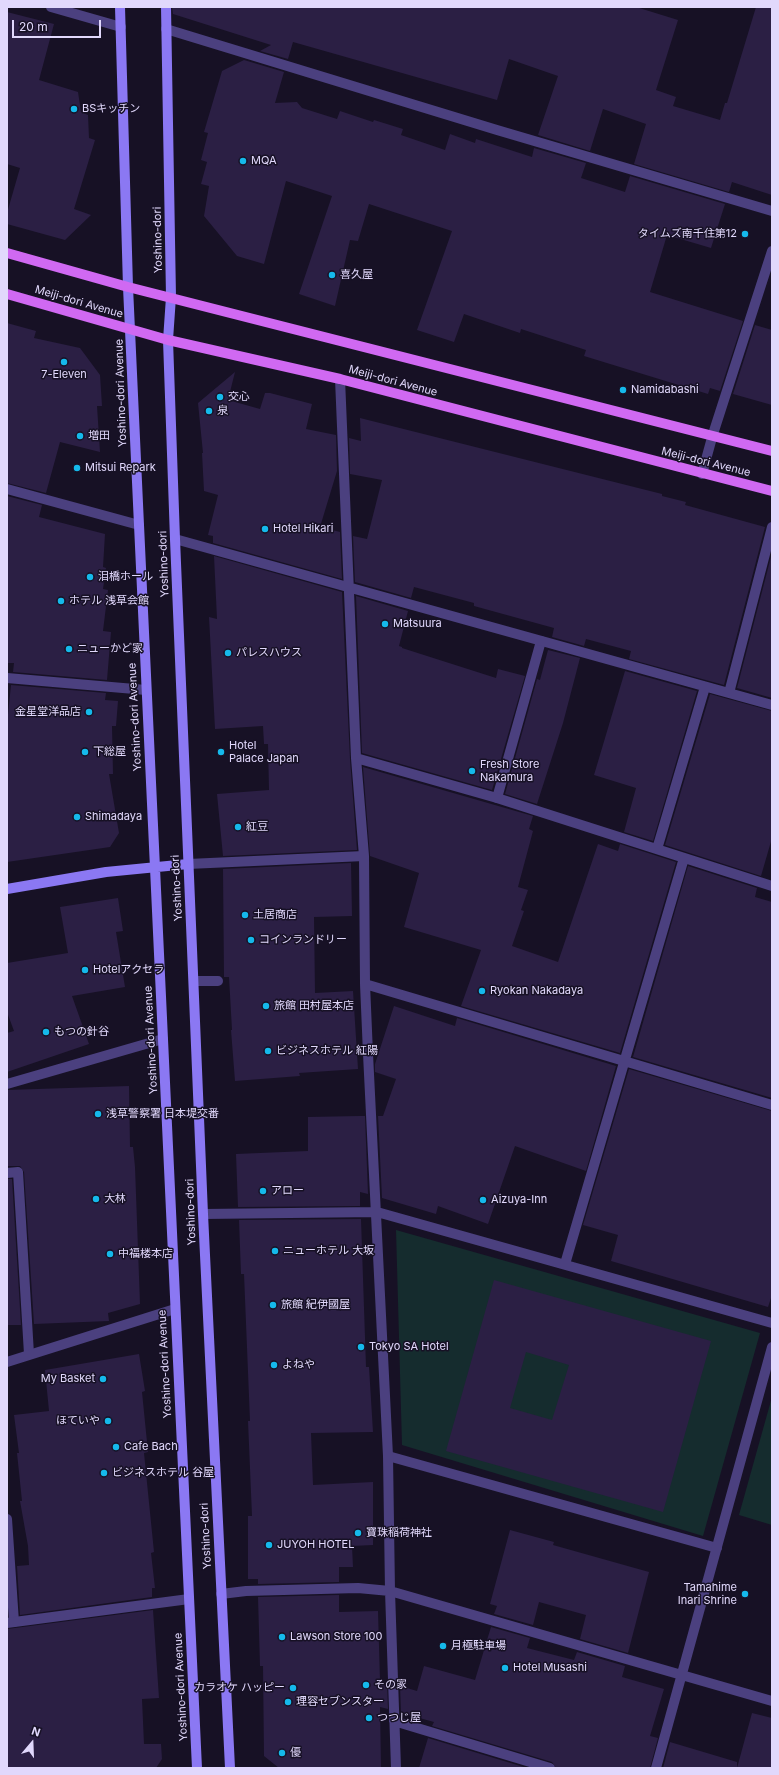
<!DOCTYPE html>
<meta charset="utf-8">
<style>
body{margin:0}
#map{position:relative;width:779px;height:1775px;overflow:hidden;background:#171125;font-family:Inter,sans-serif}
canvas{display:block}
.frame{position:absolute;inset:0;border:8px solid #e1d8fc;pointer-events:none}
.north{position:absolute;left:12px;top:1723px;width:40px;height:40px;-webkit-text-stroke:3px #171125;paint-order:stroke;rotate:19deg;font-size:11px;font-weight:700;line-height:16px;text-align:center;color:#e1d8fc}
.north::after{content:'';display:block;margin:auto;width:14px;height:18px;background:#e1d8fc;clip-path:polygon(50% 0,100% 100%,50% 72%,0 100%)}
.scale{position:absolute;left:12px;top:20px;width:89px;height:18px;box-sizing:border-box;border:2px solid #e1d8fc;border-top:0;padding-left:5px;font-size:12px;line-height:14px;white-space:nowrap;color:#e1d8fc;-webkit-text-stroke:3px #171125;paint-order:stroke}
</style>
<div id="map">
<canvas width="779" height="1775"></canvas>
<div class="frame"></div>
<div class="north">N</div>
<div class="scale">20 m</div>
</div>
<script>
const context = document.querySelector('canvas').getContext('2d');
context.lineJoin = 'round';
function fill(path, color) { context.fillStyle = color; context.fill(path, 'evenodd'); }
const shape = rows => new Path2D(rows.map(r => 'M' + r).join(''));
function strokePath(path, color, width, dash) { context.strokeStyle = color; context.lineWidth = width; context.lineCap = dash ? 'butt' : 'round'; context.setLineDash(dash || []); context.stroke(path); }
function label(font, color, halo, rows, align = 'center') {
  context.font = font + ' Inter,"Noto Sans JP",sans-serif'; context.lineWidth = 3; context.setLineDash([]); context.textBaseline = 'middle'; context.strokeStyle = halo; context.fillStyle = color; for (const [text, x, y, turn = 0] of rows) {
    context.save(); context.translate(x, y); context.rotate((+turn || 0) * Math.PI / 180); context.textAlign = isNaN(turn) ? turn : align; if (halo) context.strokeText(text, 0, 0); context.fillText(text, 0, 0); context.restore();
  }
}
fill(shape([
 [396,1230,760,1333,703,1536,402,1445],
 [772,1397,772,1525,739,1515]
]), '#152c2e');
fill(shape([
 [172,7,636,7,678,20,656,90,676,97,673,106,720,120,725,103,727,103,756,7,772,7,772,195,732,182,729,192,634,164,646,124,603,109,590,151,538,135,558,76,509,59,497,100,293,42,288,59,260,51,271,45,173,14],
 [7,12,54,24,39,80,78,92,81,112,88,115,89,138,95,140,74,209,91,215,65,240,7,224,7,213,20,168,7,164],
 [244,60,284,72,275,103,297,102,302,108,337,119,340,111,373,122,374,120,403,129,401,135,445,150,450,134,475,143,476,139,532,157,534,148,586,163,581,178,625,192,630,176,725,204,711,248,667,235,650,292,743,321,720,391,710,388,708,394,584,356,586,350,521,329,520,333,464,314,454,342,417,330,452,231,369,204,358,241,350,240,335,306,299,294,332,196,286,181,264,264,237,256,204,216,209,186,201,184,207,162,201,160,208,133,204,132,222,71],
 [7,323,36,331,34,338,80,348,100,375,102,406,97,406,100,452,60,442,46,493,7,483],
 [755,325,772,330,772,405,733,394],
 [235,372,228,400,260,409,265,393,270,393,312,404,306,429,336,435,337,471,320,527,340,532,342,579,213,543,213,536,208,535,218,495,204,491,202,453,203,453,198,403],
 [360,418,662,494,662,496,686,502,685,505,765,527,724,685,629,659,631,651,586,639,584,646,552,637,554,628,474,606,474,603,414,587,411,598,355,582,353,536,367,539,382,480,350,474,349,438,361,441],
 [7,496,42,505,39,517,105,534,103,567,106,568,103,589,108,590,103,631,111,632,107,680,13,672,14,663,7,663],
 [772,553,772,698,737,688],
 [214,556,342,592,350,759,357,850,223,856,217,794,269,790,268,744,264,744,263,726,215,729,209,617,217,619],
 [356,596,408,611,399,646,402,647,402,648,496,678,498,669,525,676,492,790,362,753],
 [548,650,580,658,563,723,537,804,505,794,537,679,540,680],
 [625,671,697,691,653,841,624,832,636,788,594,775],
 [11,685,106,693,105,700,118,701,116,726,112,726,113,774,109,774,119,833,110,847,7,862,7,724],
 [710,694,772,711,772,838,761,876,665,845],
 [363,767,533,816,529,829,533,831,518,887,528,890,521,910,524,911,512,946,558,962,598,844,618,851,620,844,676,862,620,1053,461,1006,481,950,404,927,419,873,370,856],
 [351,863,352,916,314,917,315,993,353,991,358,1069,299,1073,300,1076,235,1081,231,1030,232,1030,229,977,224,977,223,869],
 [688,866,757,888,755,897,772,902,772,1098,633,1057],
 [118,898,123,931,116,932,125,987,72,996,89,1044,7,1072,7,1033,14,1031,7,1012,7,963,68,953,60,907],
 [394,1006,455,1026,457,1018,616,1066,586,1171,515,1146,488,1224,438,1206,436,1214,382,1198,378,1116,383,1116,396,1079,375,1072,375,1064],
 [629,1069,772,1111,772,1295,768,1307,611,1261,618,1235,583,1225],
 [129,1086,130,1147,133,1147,135,1167,140,1304,108,1313,109,1321,34,1324,24,1172,20,1166,7,1166,7,1090],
 [360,1116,365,1116,368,1194,360,1192,360,1206,238,1207,236,1154,308,1151,308,1117],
 [7,1179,12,1179,21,1325,7,1325],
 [361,1219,366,1367,369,1367,373,1432,311,1433,313,1485,373,1482,373,1545,352,1546,353,1567,339,1567,339,1582,258,1584,258,1579,248,1579,248,1516,252,1516,248,1421,250,1421,244,1274,241,1274,239,1220],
 [494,1280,711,1341,663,1512,446,1451],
 [526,1352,569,1365,552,1420,510,1408],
 [139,1354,145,1391,142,1392,148,1452,144,1453,154,1552,151,1553,155,1588,152,1588,152,1597,20,1615,17,1566,29,1565,28,1546,20,1501,22,1501,17,1453,19,1453,14,1415,49,1411,45,1370],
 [510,1530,554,1542,553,1545,649,1572,628,1653,580,1639,586,1615,539,1602,533,1625,494,1614,497,1606,490,1604],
 [339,1595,339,1612,378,1611,380,1681,387,1682,388,1709,380,1707,381,1767,279,1768,264,1756,263,1666,260,1666,258,1597],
 [153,1610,159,1698,142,1699,144,1744,161,1744,162,1759,156,1768,7,1768,7,1629],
 [491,1627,530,1638,527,1648,574,1660,577,1652,625,1666,622,1677,664,1689,650,1736,658,1738,650,1768,556,1768,552,1762,432,1726,434,1722,401,1713,400,1686,417,1691,424,1666,475,1680],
 [752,1713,772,1718,772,1768,663,1768,670,1742,737,1762,737,1768],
 [428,1738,527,1768,419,1768]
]), '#2b1f44');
strokePath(shape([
 [497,798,541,641],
 [194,981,218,981],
 [7,1173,18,1172,29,1354],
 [388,1456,717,1548],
 [7,1519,14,1622]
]), '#4b407f', 10);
strokePath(shape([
 [51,7,121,27],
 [166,29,497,130,772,211],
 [340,379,356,758,364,856,365,984,368,1054,388,1456,390,1591,396,1768],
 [702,474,713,434,772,251],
 [7,489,139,525],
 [175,539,772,705],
 [7,678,146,690],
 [729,693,772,527],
 [356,758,497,798,772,886],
 [657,849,705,687],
 [188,864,364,856],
 [365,984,772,1105],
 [7,1084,163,1039],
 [203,1214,377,1212,772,1323],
 [565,1264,684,858],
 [7,1362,175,1309],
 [221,1594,246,1591,358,1588,390,1591,772,1701],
 [7,1623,189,1599],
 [394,1721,550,1768],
 [656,1768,772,1347]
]), '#4b407f', 10);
strokePath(shape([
 [120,7,128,287,139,525,197,1768],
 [166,7,171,297,168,340,175,539,203,1214,230,1768],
 [7,889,106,872,188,864]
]), '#8b78f3', 10);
strokePath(shape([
 [7,253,128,287,772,451],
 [7,294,168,340,340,379,772,491]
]), '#d069f2', 10);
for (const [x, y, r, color] of [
 [74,109,4,"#15b9eb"],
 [243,161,4,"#15b9eb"],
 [745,234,4,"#15b9eb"],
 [332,275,4,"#15b9eb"],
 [64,362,4,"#15b9eb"],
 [623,390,4,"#15b9eb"],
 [220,397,4,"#15b9eb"],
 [209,411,4,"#15b9eb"],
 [80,436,4,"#15b9eb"],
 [77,468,4,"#15b9eb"],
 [265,529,4,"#15b9eb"],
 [90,577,4,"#15b9eb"],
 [61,601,4,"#15b9eb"],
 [385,624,4,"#15b9eb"],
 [69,649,4,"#15b9eb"],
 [228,653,4,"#15b9eb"],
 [89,712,4,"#15b9eb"],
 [85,752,4,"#15b9eb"],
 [221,752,4,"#15b9eb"],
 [472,771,4,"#15b9eb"],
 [77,817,4,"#15b9eb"],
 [238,827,4,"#15b9eb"],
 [245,915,4,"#15b9eb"],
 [251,940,4,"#15b9eb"],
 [85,970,4,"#15b9eb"],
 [482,991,4,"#15b9eb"],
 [266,1006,4,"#15b9eb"],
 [46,1032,4,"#15b9eb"],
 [268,1051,4,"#15b9eb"],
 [98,1114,4,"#15b9eb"],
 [263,1191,4,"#15b9eb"],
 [96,1199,4,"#15b9eb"],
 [483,1200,4,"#15b9eb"],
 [275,1251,4,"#15b9eb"],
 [110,1254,4,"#15b9eb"],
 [273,1305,4,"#15b9eb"],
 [361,1347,4,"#15b9eb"],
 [274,1365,4,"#15b9eb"],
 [103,1379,4,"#15b9eb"],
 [108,1421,4,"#15b9eb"],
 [116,1447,4,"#15b9eb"],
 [104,1473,4,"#15b9eb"],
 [358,1533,4,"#15b9eb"],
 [269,1545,4,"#15b9eb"],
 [745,1594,4,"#15b9eb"],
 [282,1637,4,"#15b9eb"],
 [443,1646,4,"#15b9eb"],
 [505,1668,4,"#15b9eb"],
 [366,1685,4,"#15b9eb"],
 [293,1688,4,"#15b9eb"],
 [288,1702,4,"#15b9eb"],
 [369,1718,4,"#15b9eb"],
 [282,1753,4,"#15b9eb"]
]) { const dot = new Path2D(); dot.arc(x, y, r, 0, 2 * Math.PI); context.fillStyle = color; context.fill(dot); strokePath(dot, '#171125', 1.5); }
label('11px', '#e1d8fc', '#171125', [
 ["BSキッチン",82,109],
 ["MQA",251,161],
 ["タイムズ南千住第12",737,234,"right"],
 ["喜久屋",340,275],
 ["7-Eleven",64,375,"center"],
 ["Namidabashi",631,390],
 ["交心",228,397],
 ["泉",217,411],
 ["増田",88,436],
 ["Mitsui Repark",85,468],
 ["Hotel Hikari",273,529],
 ["泪橋ホール",98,577],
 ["ホテル 浅草会館",69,601],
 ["Matsuura",393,624],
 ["ニューかど家",77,649],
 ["パレスハウス",236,653],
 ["金星堂洋品店",81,712,"right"],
 ["Hotel",229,746],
 ["Palace Japan",229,759],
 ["下総屋",93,752],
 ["Fresh Store",480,765],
 ["Nakamura",480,778],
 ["Shimadaya",85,817],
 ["紅豆",246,827],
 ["土居商店",253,915],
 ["コインランドリー",259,940],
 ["Hotelアクセラ",93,970],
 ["Ryokan Nakadaya",490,991],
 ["旅館 田村屋本店",274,1006],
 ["もつの針谷",54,1032],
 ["ビジネスホテル 紅陽",276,1051],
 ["浅草警察署 日本堤交番",106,1114],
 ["アロー",271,1191],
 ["大林",104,1199],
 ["Aizuya-Inn",491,1200],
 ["ニューホテル 大坂",283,1251],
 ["中福楼本店",118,1254],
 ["旅館 紀伊國屋",281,1305],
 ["Tokyo SA Hotel",369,1347],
 ["よねや",282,1365],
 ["My Basket",95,1379,"right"],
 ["ほていや",100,1421,"right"],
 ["Cafe Bach",124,1447],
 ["ビジネスホテル 谷屋",112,1473],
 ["寶珠稲荷神社",366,1533],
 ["JUYOH HOTEL",277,1545],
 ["Tamahime",737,1588,"right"],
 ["Inari Shrine",737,1601,"right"],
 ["Lawson Store 100",290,1637],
 ["月極駐車場",451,1646],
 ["Hotel Musashi",513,1668],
 ["その家",374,1685],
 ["カラオケ ハッピー",285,1688,"right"],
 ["理容セブンスター",296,1702],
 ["つつじ屋",377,1718],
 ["優",290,1753]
], 'left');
label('11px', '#e1d8fc', '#171125', [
 ["Yoshino-dori",158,240,-91],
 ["Meiji-dori Avenue",79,302,16],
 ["Meiji-dori Avenue",393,381,15],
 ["Yoshino-dori Avenue",121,393,-92],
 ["Meiji-dori Avenue",706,462,14],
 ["Yoshino-dori",164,564,-92],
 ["Yoshino-dori Avenue",135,717,-93],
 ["Yoshino-dori",177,888,-93],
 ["Yoshino-dori Avenue",151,1040,-93],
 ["Yoshino-dori",191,1212,-92],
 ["Yoshino-dori Avenue",165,1364,-93],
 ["Yoshino-dori",206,1536,-93],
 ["Yoshino-dori Avenue",181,1687,-93]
]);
</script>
